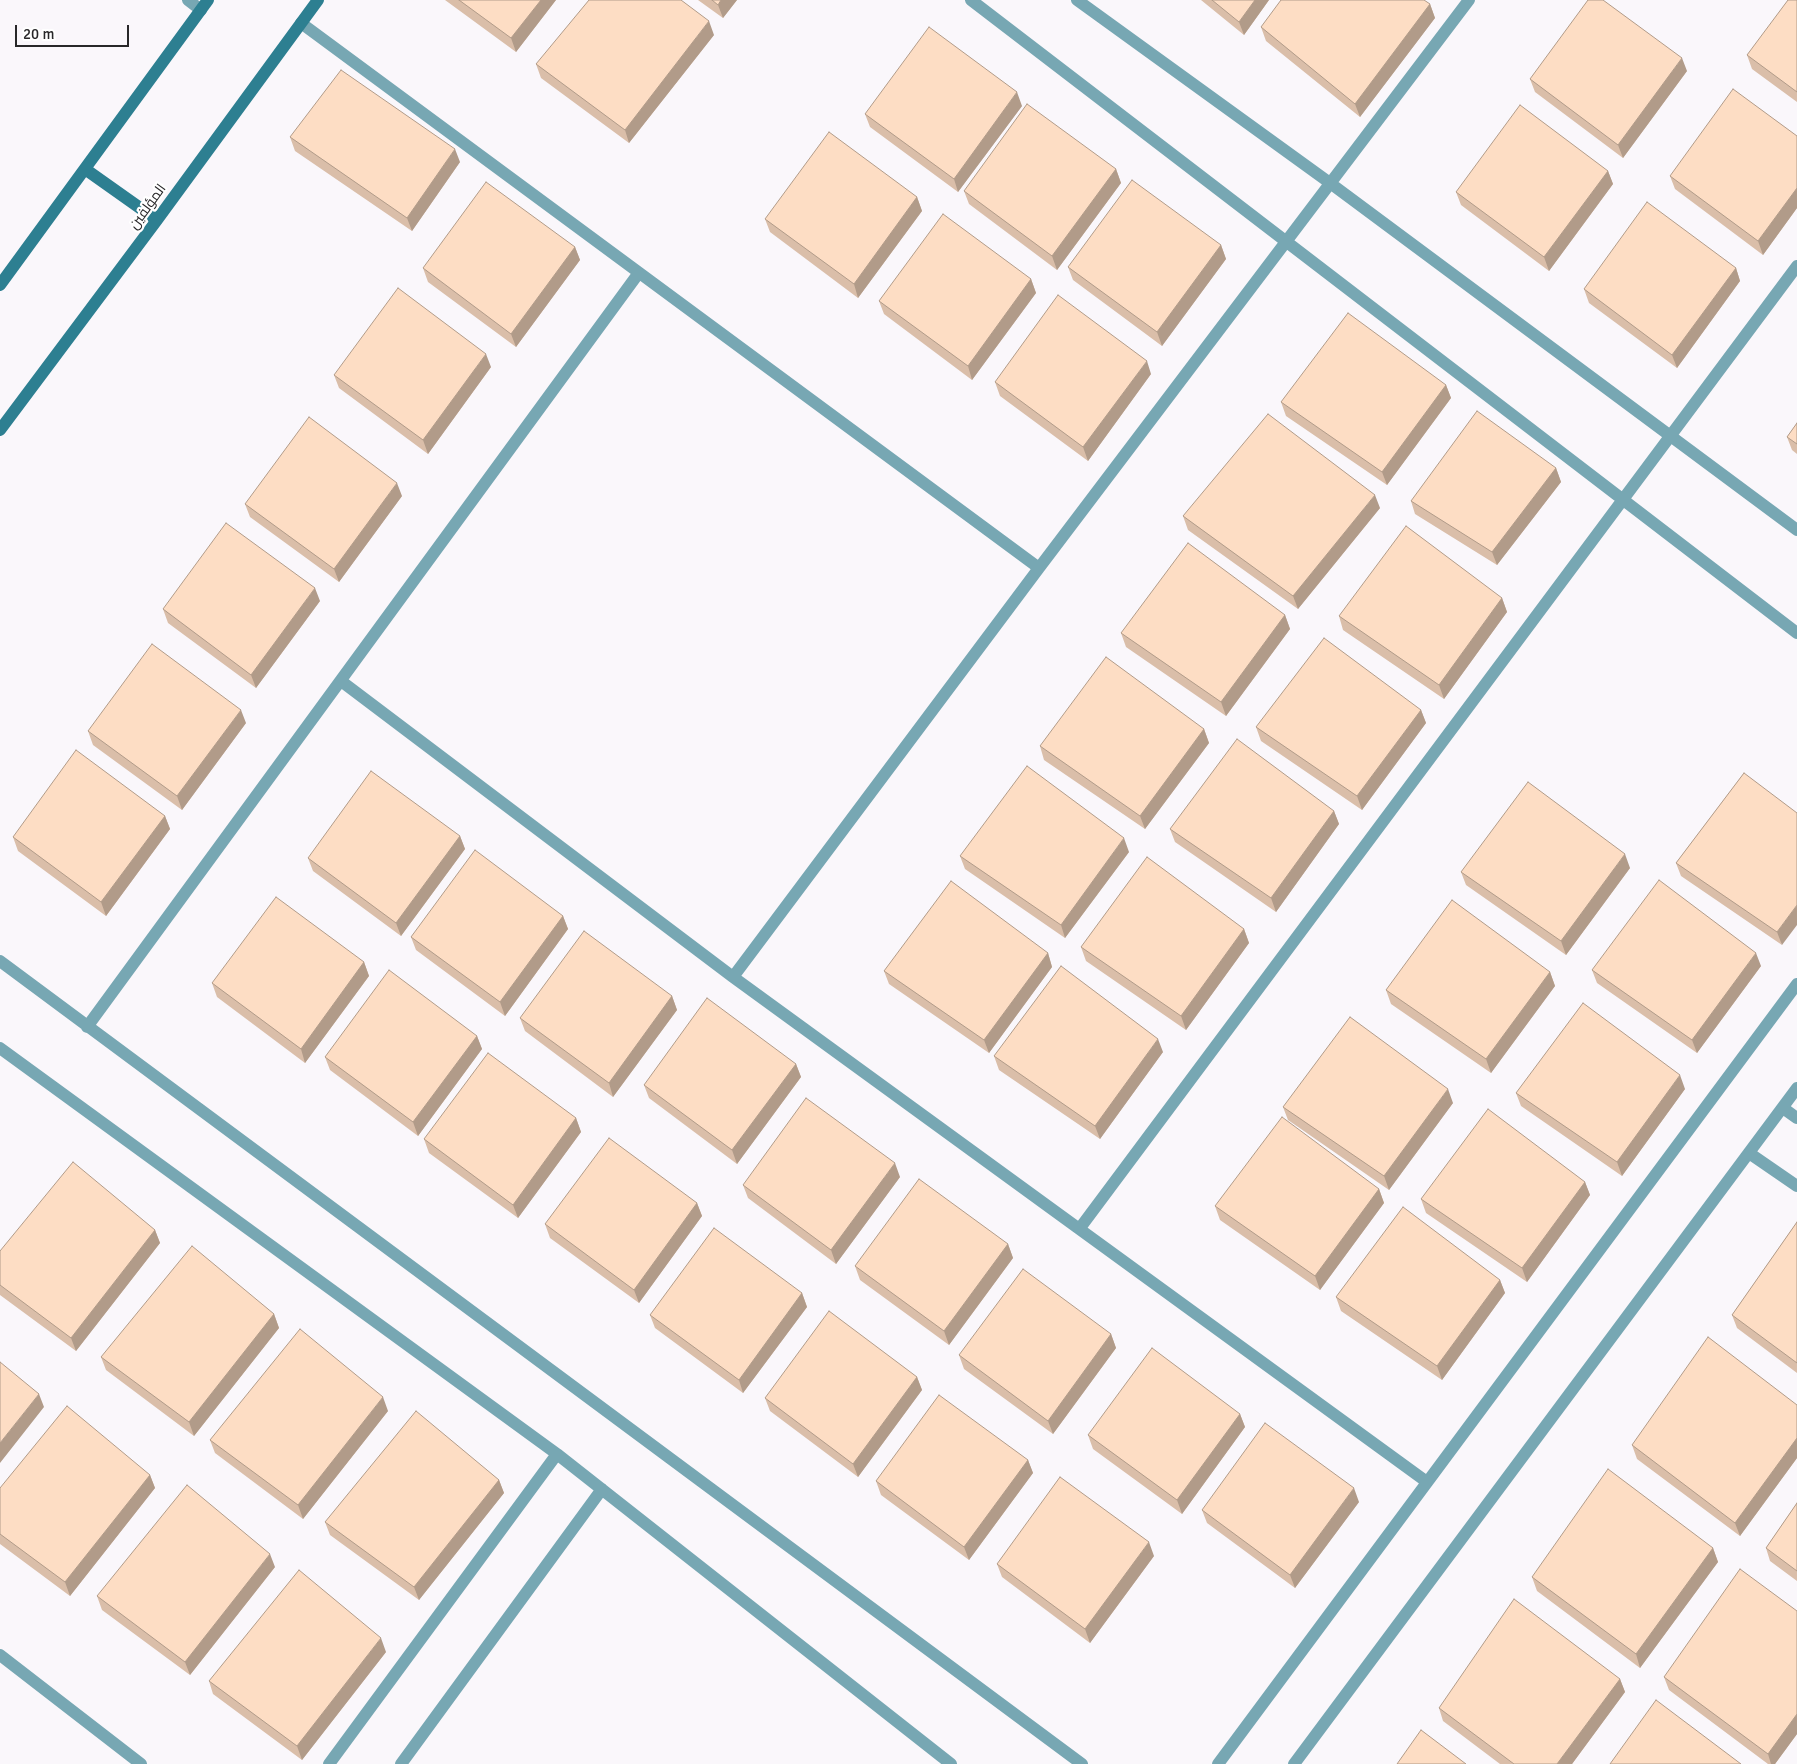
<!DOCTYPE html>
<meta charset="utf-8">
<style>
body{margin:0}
#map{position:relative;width:1797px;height:1764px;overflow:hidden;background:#faf7fb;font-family:Signika,sans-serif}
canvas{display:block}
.scale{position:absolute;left:15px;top:25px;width:114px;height:22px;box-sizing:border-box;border:2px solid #282729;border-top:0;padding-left:6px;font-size:15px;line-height:18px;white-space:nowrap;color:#282729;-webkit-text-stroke:4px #fff;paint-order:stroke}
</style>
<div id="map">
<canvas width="1797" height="1764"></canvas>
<div class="scale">20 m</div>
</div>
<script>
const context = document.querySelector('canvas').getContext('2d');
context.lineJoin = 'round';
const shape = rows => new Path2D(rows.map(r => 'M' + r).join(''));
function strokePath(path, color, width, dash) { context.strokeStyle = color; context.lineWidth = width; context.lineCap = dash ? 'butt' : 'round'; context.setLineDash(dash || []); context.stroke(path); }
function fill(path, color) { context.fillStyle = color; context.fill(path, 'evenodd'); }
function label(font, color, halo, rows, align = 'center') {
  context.font = font + ' Signika,Cairo,sans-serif'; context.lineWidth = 4.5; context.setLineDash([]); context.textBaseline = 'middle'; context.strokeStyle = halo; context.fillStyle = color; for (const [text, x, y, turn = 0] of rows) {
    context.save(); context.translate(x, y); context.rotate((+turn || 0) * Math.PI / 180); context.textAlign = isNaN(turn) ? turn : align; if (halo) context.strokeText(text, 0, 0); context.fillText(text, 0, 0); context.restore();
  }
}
strokePath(shape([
 [188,0,201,10],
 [971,0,1797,633],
 [1077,0,1330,183,1797,530],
 [301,23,1039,568],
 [341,681,733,977,1427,1482],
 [0,961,1082,1764],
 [733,977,1039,568,1469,0],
 [87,1027,638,274],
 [0,1048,557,1454,951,1764],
 [1783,1108,1797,1118],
 [1749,1153,1797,1186],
 [1080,1228,1797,266],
 [0,1655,141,1764],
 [329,1764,557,1454],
 [401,1764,602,1489],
 [1218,1764,1797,984],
 [1294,1764,1797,1088]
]), '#77a7b3', 12);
strokePath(shape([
 [85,169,157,220],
 [0,285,208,0],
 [0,430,157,220,318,0]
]), '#2d7f91', 12);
fill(shape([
 [445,0,556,0,516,52],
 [698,0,737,0,723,18],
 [1201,0,1269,0,1244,35],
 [1797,0,1797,102,1752,69,1747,55],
 [1430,4,1435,18,1360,117,1266,41,1261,27],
 [714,35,629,143,541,78,536,64],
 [1687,71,1623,158,1535,92,1530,79],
 [1022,106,958,192,870,127,865,114],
 [1797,136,1797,208,1763,255,1675,189,1670,176],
 [290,137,460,162,412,231,295,151],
 [1116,169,1121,183,1057,270,969,204,964,191],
 [1608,171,1613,184,1549,271,1461,205,1456,192],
 [917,197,922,211,858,298,770,232,765,219],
 [1221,245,1226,259,1162,346,1073,280,1068,267],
 [575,247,580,260,516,347,428,282,423,268],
 [1736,268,1740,281,1677,368,1589,303,1584,289],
 [1031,279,1036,293,972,380,884,314,879,301],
 [491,367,428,454,339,388,334,375],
 [1151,374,1088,461,1000,396,995,382],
 [1446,385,1451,398,1387,485,1286,416,1281,402],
 [1797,423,1797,454,1792,450,1787,437],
 [1556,468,1561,482,1497,565,1415,514,1411,501],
 [402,496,339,582,250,517,245,504],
 [1380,508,1298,609,1188,530,1183,516],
 [1502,598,1507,612,1444,699,1343,630,1339,616],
 [320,601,256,688,168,623,163,609],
 [1285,615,1290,629,1226,716,1126,647,1121,633],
 [1421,710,1426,723,1362,810,1261,741,1256,727],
 [246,723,182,810,93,745,88,731],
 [1204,729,1209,743,1145,829,1044,760,1040,746],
 [1744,773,1782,945,1681,876,1676,863],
 [1334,811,1339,824,1276,912,1175,842,1170,829],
 [165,816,170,829,106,916,18,851,13,837],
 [460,836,465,849,401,936,313,871,308,858],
 [1129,852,1065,938,965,869,960,856],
 [1630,868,1566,955,1466,885,1461,872],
 [563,916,568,929,505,1016,416,950,411,937],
 [1244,929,1249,943,1186,1030,1086,961,1081,947],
 [1048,953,1052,967,989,1053,889,984,884,971],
 [364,962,369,976,305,1063,217,997,212,983],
 [1761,966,1697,1053,1597,983,1592,970],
 [1550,972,1555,986,1491,1073,1391,1004,1386,990],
 [672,996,677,1010,613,1097,525,1031,520,1018],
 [477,1036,482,1049,418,1136,330,1070,325,1057],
 [1163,1052,1100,1139,999,1070,994,1056],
 [796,1064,801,1077,737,1164,649,1098,644,1085],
 [1685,1089,1622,1176,1521,1106,1516,1093],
 [1453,1103,1389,1190,1288,1120,1283,1107],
 [576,1118,581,1132,518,1218,429,1153,424,1139],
 [900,1177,836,1264,748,1198,743,1185],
 [1585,1182,1590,1195,1527,1282,1426,1213,1421,1199],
 [1379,1189,1384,1203,1320,1290,1220,1220,1215,1206],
 [697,1203,702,1216,639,1303,550,1238,545,1224],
 [1797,1222,1797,1373,1737,1328,1732,1315],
 [155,1230,160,1243,76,1351,0,1295,0,1251],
 [1008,1244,1013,1258,949,1345,860,1280,855,1266],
 [1500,1280,1505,1293,1442,1380,1341,1311,1336,1297],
 [802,1293,807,1307,743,1393,655,1328,650,1315],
 [274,1314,279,1328,194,1436,106,1370,101,1357],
 [1111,1334,1116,1348,1053,1434,964,1369,959,1355],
 [917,1377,922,1390,858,1477,770,1411,765,1398],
 [1797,1405,1797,1458,1740,1536,1637,1459,1632,1445],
 [388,1411,303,1519,215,1453,210,1440],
 [1240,1414,1245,1427,1182,1514,1093,1449,1088,1435],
 [1028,1460,1033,1473,969,1560,881,1495,876,1481],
 [150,1475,155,1488,70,1596,0,1544,0,1488],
 [499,1480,504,1493,419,1600,330,1535,325,1522],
 [1359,1502,1295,1588,1207,1523,1202,1510],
 [1797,1503,1797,1581,1770,1561,1766,1548],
 [1713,1548,1718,1562,1640,1668,1537,1591,1532,1577],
 [1154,1556,1090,1643,1002,1577,997,1564],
 [275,1567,190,1675,102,1610,97,1596],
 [1797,1611,1797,1734,1775,1764,1768,1764,1669,1690,1664,1677],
 [386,1652,302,1760,213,1694,209,1681],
 [1620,1679,1625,1692,1572,1764,1500,1764,1443,1721,1439,1708]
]), '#dabea9');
fill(shape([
 [541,0,556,0,516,52,511,38],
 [721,0,737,0,723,18,718,5],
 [1255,0,1269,0,1244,35,1239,22],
 [1430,4,1435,18,1360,117,1355,104],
 [709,21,714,35,629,143,625,130],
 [1682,58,1687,71,1623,158,1618,145],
 [1017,92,1022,106,958,192,954,179],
 [455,149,460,162,412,231,407,218],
 [1116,169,1121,183,1057,270,1052,256],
 [1608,171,1613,184,1549,271,1544,257],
 [1797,188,1797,208,1763,255,1758,241],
 [917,197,922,211,858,298,854,284],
 [1221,245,1226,259,1162,346,1157,332],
 [575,247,580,260,516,347,511,334],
 [1736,268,1740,281,1677,368,1672,355],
 [1031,279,1036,293,972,380,968,366],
 [486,354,491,367,428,454,423,440],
 [1147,361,1151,374,1088,461,1083,447],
 [1446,385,1451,398,1387,485,1382,472],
 [1556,468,1561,482,1497,565,1492,552],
 [397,483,402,496,339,582,334,569],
 [1375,495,1380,508,1298,609,1293,596],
 [315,588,320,601,256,688,251,675],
 [1502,598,1507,612,1444,699,1439,685],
 [1285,615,1290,629,1226,716,1221,702],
 [241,710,246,723,182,810,177,796],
 [1421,710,1426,723,1362,810,1357,796],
 [1204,729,1209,743,1145,829,1140,816],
 [1334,811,1339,824,1276,912,1271,898],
 [165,816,170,829,106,916,101,902],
 [460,836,465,849,401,936,396,923],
 [1124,838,1129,852,1065,938,1061,925],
 [1625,854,1630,868,1566,955,1561,941],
 [1797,905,1797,925,1782,945,1777,932],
 [563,916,568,929,505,1016,500,1002],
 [1244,929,1249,943,1186,1030,1181,1016],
 [1048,953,1052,967,989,1053,984,1040],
 [1756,953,1761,966,1697,1053,1692,1040],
 [364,962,369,976,305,1063,301,1049],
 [1550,972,1555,986,1491,1073,1486,1059],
 [672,996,677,1010,613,1097,609,1083],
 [477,1036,482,1049,418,1136,413,1122],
 [1158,1039,1163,1052,1100,1139,1095,1126],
 [796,1064,801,1077,737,1164,732,1150],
 [1680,1075,1685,1089,1622,1176,1617,1162],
 [1448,1089,1453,1103,1389,1190,1384,1176],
 [576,1118,581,1132,518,1218,513,1205],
 [895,1163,900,1177,836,1264,831,1250],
 [1585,1182,1590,1195,1527,1282,1522,1268],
 [1379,1189,1384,1203,1320,1290,1315,1276],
 [697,1203,702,1216,639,1303,634,1290],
 [155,1230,160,1243,76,1351,71,1338],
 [1008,1244,1013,1258,949,1345,944,1331],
 [1500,1280,1505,1293,1442,1380,1437,1366],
 [802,1293,807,1307,743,1393,739,1380],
 [274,1314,279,1328,194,1436,189,1422],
 [1111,1334,1116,1348,1053,1434,1048,1421],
 [917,1377,922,1390,858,1477,853,1464],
 [39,1394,44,1407,0,1463,0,1443],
 [383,1397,388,1411,303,1519,298,1505],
 [1240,1414,1245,1427,1182,1514,1177,1500],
 [1797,1438,1797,1458,1740,1536,1735,1523],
 [1028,1460,1033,1473,969,1560,964,1547],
 [150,1475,155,1488,70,1596,65,1582],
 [499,1480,504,1493,419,1600,414,1587],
 [1354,1488,1359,1502,1295,1588,1290,1575],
 [1149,1542,1154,1556,1090,1643,1085,1629],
 [1713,1548,1718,1562,1640,1668,1636,1654],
 [270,1554,275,1567,190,1675,185,1662],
 [381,1638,386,1652,302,1760,297,1746],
 [1620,1679,1625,1692,1572,1764,1557,1764],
 [1797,1714,1797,1734,1775,1764,1771,1764,1768,1754]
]), '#b19b89');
const building = shape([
 [459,0,541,0,511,38,459,0],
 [589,0,681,0,709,21,625,130,536,64,589,0],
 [712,0,721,0,718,5,712,0],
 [1212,0,1255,0,1239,22,1212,0],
 [1281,0,1424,0,1430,4,1355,104,1261,27,1281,0],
 [1588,0,1603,0,1682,58,1618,145,1530,79,1588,0],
 [1788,0,1797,0,1797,92,1747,55,1788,0],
 [929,27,1017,92,954,179,865,114,929,27],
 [341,70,455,149,407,218,290,137,341,70],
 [1733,89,1797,136,1797,188,1758,241,1670,176,1733,89],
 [1027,104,1116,169,1052,256,964,191,1027,104],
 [1520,105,1608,171,1544,257,1456,192,1520,105],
 [829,132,917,197,854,284,765,219,829,132],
 [1132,180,1221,245,1157,332,1068,267,1132,180],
 [486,182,575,247,511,334,423,268,486,182],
 [1647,202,1736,268,1672,355,1584,289,1647,202],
 [943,214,1031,279,968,366,879,301,943,214],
 [398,288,486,354,423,440,334,375,398,288],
 [1058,295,1147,361,1083,447,995,382,1058,295],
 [1348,313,1446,385,1382,472,1281,402,1348,313],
 [1477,411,1556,468,1492,552,1411,501,1477,411],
 [1268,414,1375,495,1293,596,1183,516,1268,414],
 [309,417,397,483,334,569,245,504,309,417],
 [1797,423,1797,444,1787,437,1797,423],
 [226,523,315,588,251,675,163,609,226,523],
 [1406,526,1502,598,1439,685,1339,616,1406,526],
 [1188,543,1285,615,1221,702,1121,633,1188,543],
 [1324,638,1421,710,1357,796,1256,727,1324,638],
 [152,644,241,710,177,796,88,731,152,644],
 [1106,657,1204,729,1140,816,1040,746,1106,657],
 [1237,739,1334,811,1271,898,1170,829,1237,739],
 [76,750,165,816,101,902,13,837,76,750],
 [1027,766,1124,838,1061,925,960,856,1027,766],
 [371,771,460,836,396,923,308,858,371,771],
 [1744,773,1797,813,1797,905,1777,932,1676,863,1744,773],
 [1528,782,1625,854,1561,941,1461,872,1528,782],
 [475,850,563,916,500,1002,411,937,475,850],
 [1147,857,1244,929,1181,1016,1081,947,1147,857],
 [1659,880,1756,953,1692,1040,1592,970,1659,880],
 [951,881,1048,953,984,1040,884,971,951,881],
 [276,897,364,962,301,1049,212,983,276,897],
 [1452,900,1550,972,1486,1059,1386,990,1452,900],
 [584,931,672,996,609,1083,520,1018,584,931],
 [1061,966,1158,1039,1095,1126,994,1056,1061,966],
 [389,970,477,1036,413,1122,325,1057,389,970],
 [707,998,796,1064,732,1150,644,1085,707,998],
 [1583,1003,1680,1075,1617,1162,1516,1093,1583,1003],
 [1350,1017,1448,1089,1384,1176,1283,1107,1350,1017],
 [488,1053,576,1118,513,1205,424,1139,488,1053],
 [806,1098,895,1163,831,1250,743,1185,806,1098],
 [1488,1109,1585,1182,1522,1268,1421,1199,1488,1109],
 [1282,1117,1379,1189,1315,1276,1215,1206,1282,1117],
 [609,1138,697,1203,634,1290,545,1224,609,1138],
 [73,1162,155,1230,71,1338,0,1285,0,1251,73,1162],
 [919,1179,1008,1244,944,1331,855,1266,919,1179],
 [1403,1207,1500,1280,1437,1366,1336,1297,1403,1207],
 [1797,1222,1797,1363,1732,1315,1797,1222],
 [714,1228,802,1293,739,1380,650,1315,714,1228],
 [192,1246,274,1314,189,1422,101,1357,192,1246],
 [1023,1269,1111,1334,1048,1421,959,1355,1023,1269],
 [829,1311,917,1377,853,1464,765,1398,829,1311],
 [300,1329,383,1397,298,1505,210,1440,300,1329],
 [1708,1337,1797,1405,1797,1438,1735,1523,1632,1445,1708,1337],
 [1152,1348,1240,1414,1177,1500,1088,1435,1152,1348],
 [0,1362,39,1394,0,1443,0,1362],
 [939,1395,1028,1460,964,1547,876,1481,939,1395],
 [67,1406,150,1475,65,1582,0,1534,0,1488,67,1406],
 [416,1411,499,1480,414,1587,325,1522,416,1411],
 [1265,1423,1354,1488,1290,1575,1202,1510,1265,1423],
 [1608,1469,1713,1548,1636,1654,1532,1577,1608,1469],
 [1060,1477,1149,1542,1085,1629,997,1564,1060,1477],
 [187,1485,270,1554,185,1662,97,1596,187,1485],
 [1797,1503,1797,1571,1766,1548,1797,1503],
 [1740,1569,1797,1611,1797,1714,1768,1754,1664,1677,1740,1569],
 [299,1570,381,1638,297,1746,209,1681,299,1570],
 [1514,1599,1620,1679,1557,1764,1514,1764,1439,1708,1514,1599],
 [1656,1700,1741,1764,1610,1764,1656,1700],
 [1421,1730,1466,1764,1397,1764,1421,1730]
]);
fill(building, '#fdddc4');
strokePath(building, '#b19b89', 1);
label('14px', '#282729', '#fff', [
 ["المؤلفين",148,207,-54]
]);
</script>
